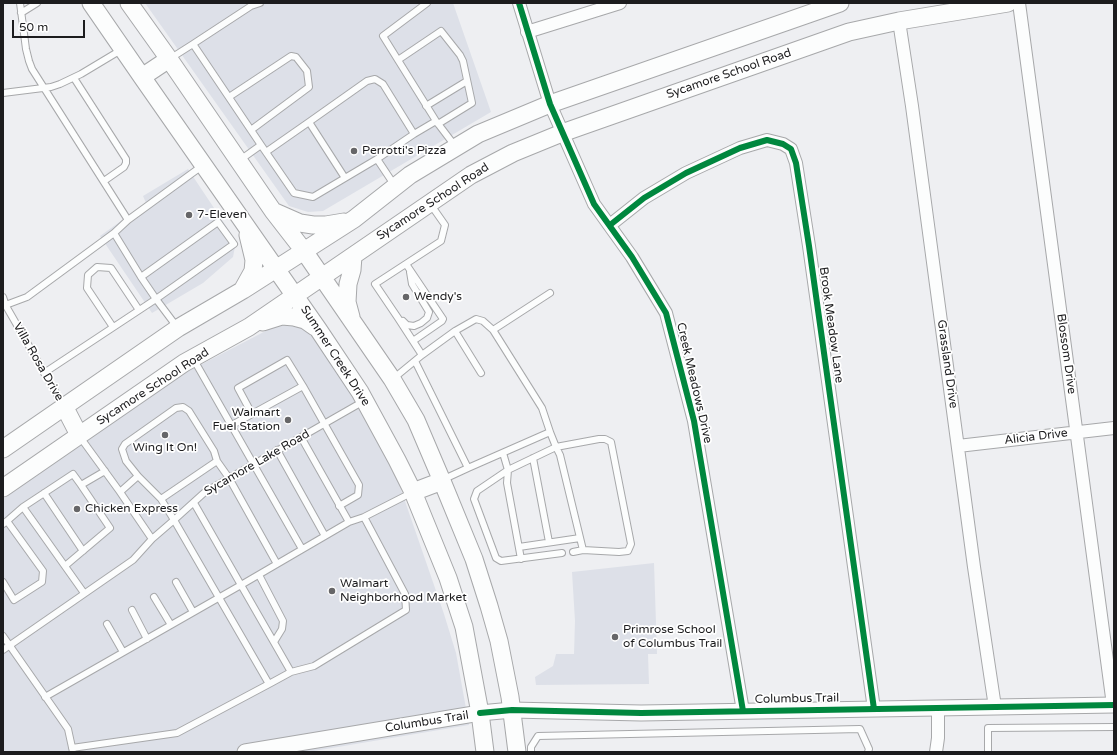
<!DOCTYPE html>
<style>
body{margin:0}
#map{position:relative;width:1117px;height:755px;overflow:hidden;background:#eeeff2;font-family:"Varela Round",sans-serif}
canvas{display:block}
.frame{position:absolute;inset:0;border:4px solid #1c1c1e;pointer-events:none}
.scale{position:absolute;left:12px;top:20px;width:73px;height:18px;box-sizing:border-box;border:2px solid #1c1c1e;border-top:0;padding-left:5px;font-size:12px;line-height:14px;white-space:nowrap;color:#1c1c1e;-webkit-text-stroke:3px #fff;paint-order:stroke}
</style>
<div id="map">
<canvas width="1117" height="755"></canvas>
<div class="frame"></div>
<div class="scale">50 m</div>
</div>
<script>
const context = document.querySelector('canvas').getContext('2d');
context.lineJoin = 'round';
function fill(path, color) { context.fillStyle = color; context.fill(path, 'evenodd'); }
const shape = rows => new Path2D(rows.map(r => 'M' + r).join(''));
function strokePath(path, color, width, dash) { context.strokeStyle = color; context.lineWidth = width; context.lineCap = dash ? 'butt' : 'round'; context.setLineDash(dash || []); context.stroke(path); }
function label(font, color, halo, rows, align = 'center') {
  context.font = font + ' "Varela Round",sans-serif'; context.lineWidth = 3.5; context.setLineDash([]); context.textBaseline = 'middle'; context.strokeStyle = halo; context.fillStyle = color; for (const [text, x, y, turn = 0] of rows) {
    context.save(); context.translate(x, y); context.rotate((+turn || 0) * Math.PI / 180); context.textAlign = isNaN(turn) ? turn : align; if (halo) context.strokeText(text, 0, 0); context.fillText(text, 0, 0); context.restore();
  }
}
fill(shape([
 [145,3,453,3,491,112,323,211,308,212,289,206],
 [188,169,236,241,233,257,203,283,152,313,100,236,146,203,143,196],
 [294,323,310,330,362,410,397,478,444,614,456,653,469,725,308,752,3,752,3,499,60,456,181,375,279,324],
 [654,563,657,654,648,654,649,684,536,685,535,677,553,666,556,654,574,654,575,621,572,572]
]), '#dde0e8');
const service = shape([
 [20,3,26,49,29,61,32,69,128,220],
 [427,3,383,36,436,121],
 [21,13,37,3],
 [193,44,251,6,260,3],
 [171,58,193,44,261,145],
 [398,60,441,31,460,55,463,61,472,103,438,124],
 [74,78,126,159,126,163,124,167,104,181],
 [3,93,51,87,60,84,81,74,121,50],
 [229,97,291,56,296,57,307,71,309,87,251,130],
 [426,106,467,81],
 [309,122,345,178],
 [266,152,309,122,367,81,375,79,383,84,414,134,436,121,455,146],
 [377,159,414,134],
 [240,160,261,145,294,193,313,197,377,159,395,186],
 [406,264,443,319,442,321,413,341],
 [3,297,6,306,63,405],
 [3,306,27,297,114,233],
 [403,321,407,325,414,326,421,323,427,318,429,312,412,284,410,272],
 [113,327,87,288,88,275,97,267,111,268,139,310],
 [177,327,156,299,234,244,218,222,141,277,114,233,128,220,202,166],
 [493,330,550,293],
 [455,331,476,319,483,321,493,330,542,408,550,432],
 [422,355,455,331,481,373],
 [194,360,302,549],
 [415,361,468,468,442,480],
 [44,373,156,299,141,277],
 [394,378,422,355,398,318,375,284,441,241,445,225,431,205],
 [252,414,238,388,287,360,303,386],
 [232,425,303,386,359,485,358,495,339,506],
 [80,437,120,492,152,539],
 [301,437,349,522],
 [277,450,325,536],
 [503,453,508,470,477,491,474,499,496,558,501,561,562,553],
 [533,458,549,542],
 [217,461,161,499,138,476,126,461,122,449,125,444,176,408,183,407,189,411,214,451,217,461,229,478,277,564],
 [468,468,550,432,556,447,560,455,583,550],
 [120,492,138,476],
 [44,493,83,551],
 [161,499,174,520,269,684,291,672],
 [23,507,84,593],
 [364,517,405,594,406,610,314,666,291,672,241,585,349,522,364,517,411,493],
 [7,521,23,507,73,474,81,485,105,471],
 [3,524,7,521,43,571,42,582,14,600,3,582],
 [519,547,580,538],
 [521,559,507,483,508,470,556,447,599,439,605,439,611,442,631,544,628,551,619,552,583,550,573,552],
 [65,566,110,528,81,485],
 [259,575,283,621,282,629,274,642],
 [176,582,193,612],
 [154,597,171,625],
 [132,610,147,639],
 [107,624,123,652],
 [3,636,68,729,73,752],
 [3,650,133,560,152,539,174,520,205,492,364,401],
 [45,697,241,585,194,503],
 [72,748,177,733,269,684],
 [531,752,531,747,538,736,860,729,869,749,868,752],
 [988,752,988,728,1114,727]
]);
const minor = shape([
 [519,3,550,104,594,204,632,257,666,313,694,421,743,711],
 [1019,3,1113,705],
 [899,21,912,106,974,567,995,707],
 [527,32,620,3],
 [610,225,644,198,686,173,740,148,767,140,783,144,791,149,796,163,809,246,874,709],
 [958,446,1114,428],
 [936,752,938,738,938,707]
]);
const tertiary = shape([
 [245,752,480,713,512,710,641,713,1114,705]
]);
const secondary = shape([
 [91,3,142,77,318,329,360,392,397,460,413,492,448,578,464,627,480,713,485,752],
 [129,3,169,59,273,211,304,251,392,379,416,420,442,481,474,559,489,606,499,641,510,697,517,752],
 [142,77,169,59],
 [275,212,300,223,313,225,326,225,344,222],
 [243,289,253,271,254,260,248,235],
 [351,317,347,302,348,284,352,270,353,256],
 [263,322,282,316,294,317,305,320,315,327],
 [64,406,79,435],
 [3,449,178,328,243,290,354,219,410,175,478,134,550,104,840,3],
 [3,488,184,363,249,327,471,175,513,153,562,133,849,32,899,21,1008,3],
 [413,492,442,481]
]);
strokePath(service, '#a7a8aa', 8);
strokePath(minor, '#a7a8aa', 14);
strokePath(tertiary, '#a7a8aa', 17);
strokePath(secondary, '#a7a8aa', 19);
strokePath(service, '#fcfdfd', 6);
strokePath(minor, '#fcfdfd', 12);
strokePath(tertiary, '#fcfdfd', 15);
strokePath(secondary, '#fcfdfd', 17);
strokePath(shape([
 [519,3,550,104,594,204,632,257,666,313,694,421,743,711],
 [610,225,644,198,686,173,740,148,767,140,783,144,791,149,796,163,809,246,874,709],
 [480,713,512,710,641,713,1114,705]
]), '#00873e', 6);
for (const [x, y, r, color] of [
 [354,151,4,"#666668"],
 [189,215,4,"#666668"],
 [406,297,4,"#666668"],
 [288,420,4,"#666668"],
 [165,435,4,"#666668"],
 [77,509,4,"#666668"],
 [332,591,4,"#666668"],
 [615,637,4,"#666668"]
]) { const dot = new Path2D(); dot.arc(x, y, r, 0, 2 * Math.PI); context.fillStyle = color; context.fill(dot); strokePath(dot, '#fff', 1.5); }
label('12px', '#1c1c1e', '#fff', [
 ["Sycamore School Road",729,74,-19],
 ["Sycamore School Road",433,202,-33],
 ["Brook Meadow Lane",831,325,82],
 ["Blossom Drive",1066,354,82],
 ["Summer Creek Drive",335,356,57],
 ["Villa Rosa Drive",38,362,60],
 ["Grassland Drive",947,364,82],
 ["Creek Meadows Drive",694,383,77],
 ["Sycamore School Road",153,387,-33],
 ["Alicia Drive",1036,437,-7],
 ["Sycamore Lake Road",257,463,-30],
 ["Columbus Trail",797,699,-1],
 ["Columbus Trail",427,722,-9]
]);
label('12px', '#1c1c1e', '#fff', [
 ["Perrotti's Pizza",362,151],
 ["7-Eleven",197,215],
 ["Wendy's",414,297],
 ["Walmart",280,413,"right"],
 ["Fuel Station",280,427,"right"],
 ["Wing It On!",165,448,"center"],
 ["Chicken Express",85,509],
 ["Walmart",340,584],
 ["Neighborhood Market",340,598],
 ["Primrose School",623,630],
 ["of Columbus Trail",623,644]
], 'left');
</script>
